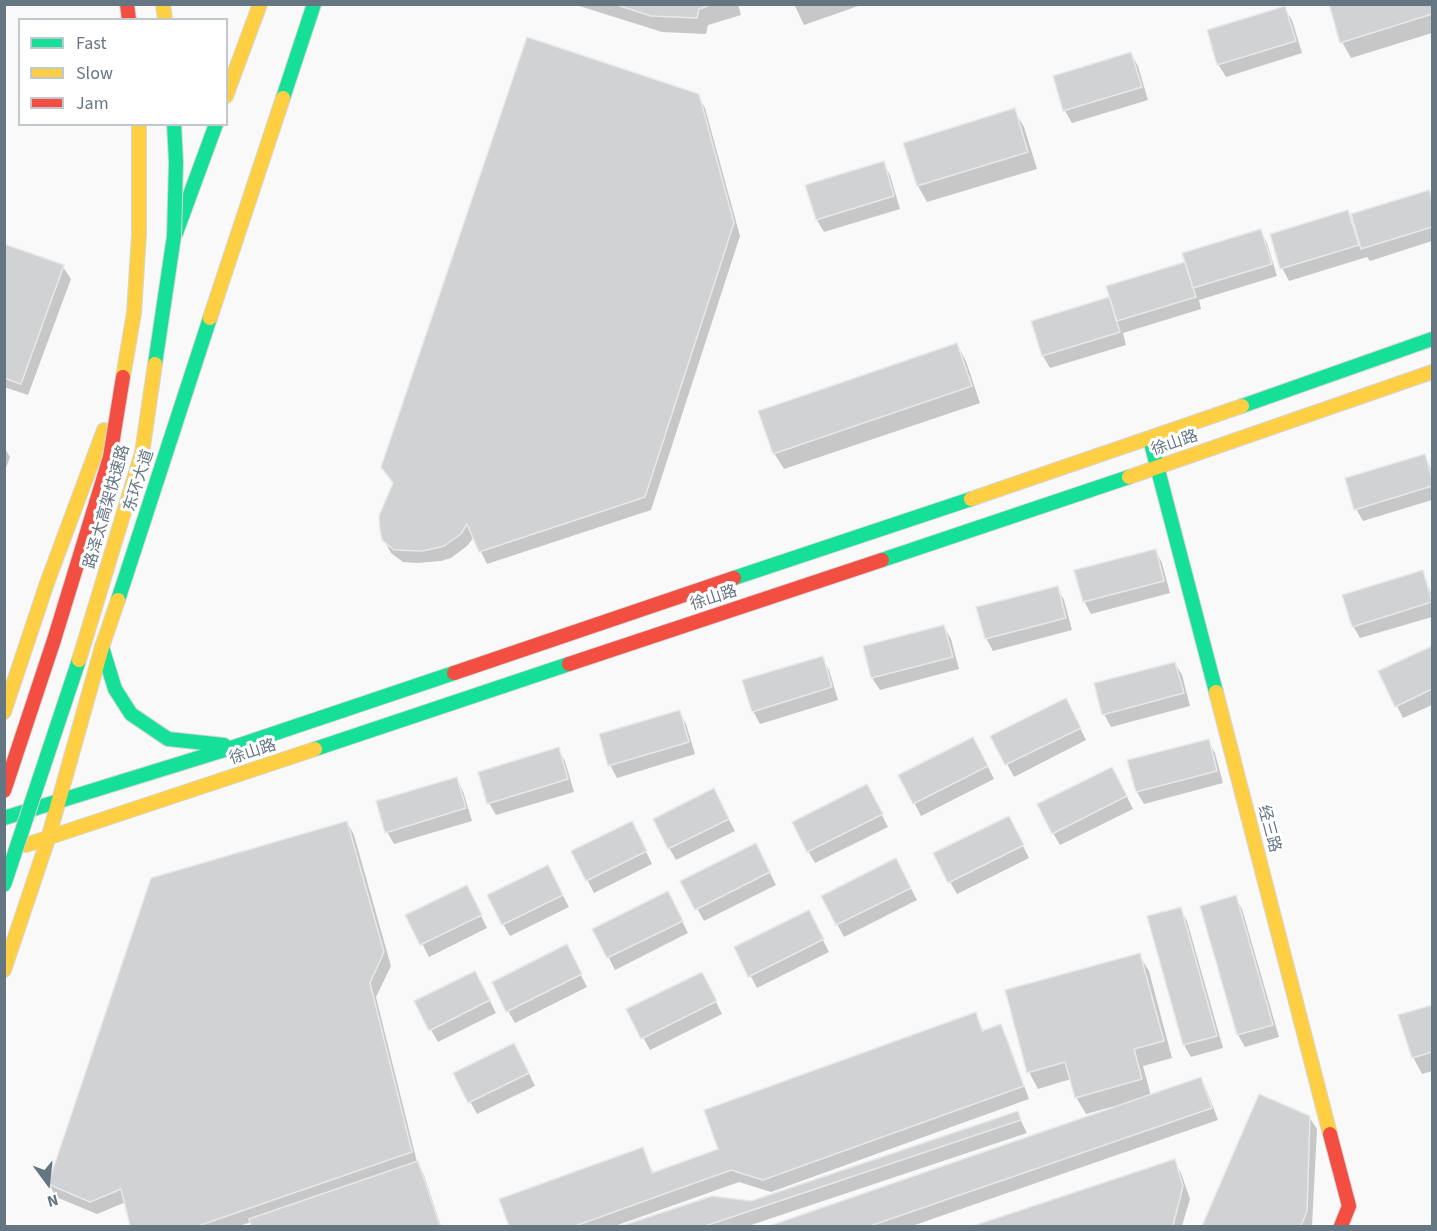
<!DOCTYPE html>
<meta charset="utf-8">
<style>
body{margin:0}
#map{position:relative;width:1437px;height:1231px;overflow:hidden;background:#f9f9f9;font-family:"Source Sans 3",sans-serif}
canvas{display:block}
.frame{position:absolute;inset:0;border:6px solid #657683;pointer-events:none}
.legend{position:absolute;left:18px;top:18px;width:210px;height:108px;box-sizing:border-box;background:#fff;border:2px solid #c1c8cd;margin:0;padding:8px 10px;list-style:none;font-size:18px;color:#657683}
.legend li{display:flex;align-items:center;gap:12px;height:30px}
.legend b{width:30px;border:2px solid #c1c8cd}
.north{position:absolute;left:18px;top:1153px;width:60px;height:60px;-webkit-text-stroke:4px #fff;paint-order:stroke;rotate:165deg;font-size:16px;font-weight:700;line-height:24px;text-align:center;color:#657683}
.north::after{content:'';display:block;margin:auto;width:21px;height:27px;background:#657683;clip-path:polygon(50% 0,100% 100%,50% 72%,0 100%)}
</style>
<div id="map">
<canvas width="1437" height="1231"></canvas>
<div class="frame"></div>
<ul class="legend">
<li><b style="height:8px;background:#16e098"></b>Fast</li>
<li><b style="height:8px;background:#ffcf43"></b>Slow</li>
<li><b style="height:8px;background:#f24e42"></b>Jam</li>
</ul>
<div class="north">N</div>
</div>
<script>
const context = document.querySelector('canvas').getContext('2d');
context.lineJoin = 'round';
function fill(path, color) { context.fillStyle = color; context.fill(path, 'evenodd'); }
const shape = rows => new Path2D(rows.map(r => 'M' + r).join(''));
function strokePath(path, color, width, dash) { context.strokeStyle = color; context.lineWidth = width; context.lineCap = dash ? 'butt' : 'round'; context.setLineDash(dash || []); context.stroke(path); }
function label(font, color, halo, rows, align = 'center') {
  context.font = font + ' "Source Sans 3","Noto Sans SC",sans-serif'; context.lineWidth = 6; context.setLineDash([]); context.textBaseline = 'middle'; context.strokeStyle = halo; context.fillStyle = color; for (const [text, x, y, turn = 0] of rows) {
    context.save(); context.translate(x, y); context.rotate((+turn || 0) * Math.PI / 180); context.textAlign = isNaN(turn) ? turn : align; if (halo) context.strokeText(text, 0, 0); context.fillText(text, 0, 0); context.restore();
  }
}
fill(shape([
 [573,4,738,4,741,15,708,25,706,34,662,32],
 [794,4,864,4,804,25],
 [1330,4,1432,4,1432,33,1351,58,1342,42],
 [1284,8,1292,20,1302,53,1226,77,1218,64],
 [1131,54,1138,66,1148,100,1072,123,1065,111,1054,77],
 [698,96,705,108,740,236,651,510,487,564,474,537,467,546,451,558,441,561,417,563,403,562,391,553,384,540,394,485,382,467],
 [1014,110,1024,127,1037,169,927,202,918,186,905,144],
 [883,163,890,175,900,209,824,232,817,220,807,186],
 [1429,192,1432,197,1432,241,1370,261,1367,257,1289,281,1282,268,1348,212,1353,221,1352,215],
 [1260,231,1267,243,1277,276,1199,300,1201,309,1123,333,1126,345,1050,368,1043,356,1033,322,1112,298],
 [4,245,63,267,71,279,28,395,4,387],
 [957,345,966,361,980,403,784,469,774,453],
 [4,447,10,457,4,473],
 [1424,455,1432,471,1432,500,1363,521,1356,509],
 [1155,550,1162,563,1170,593,1091,614,1084,601],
 [1422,572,1432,595,1432,617,1360,638,1353,626],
 [1057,587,1064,600,1072,630,993,651,986,638],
 [944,627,951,639,959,669,880,690,872,678,865,647],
 [1432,648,1432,705,1403,718,1380,672],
 [822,658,829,670,838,700,760,724,753,711],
 [1175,663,1182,675,1190,706,1111,727,1104,714],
 [679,712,686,724,695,754,617,778,610,765],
 [1072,712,1086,740,1014,777,992,736],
 [1208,741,1215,753,1223,783,1144,804,1137,792],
 [558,749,565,761,574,792,496,815,489,803],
 [980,751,994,779,921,816,900,775],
 [456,778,463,791,472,821,394,844,387,832],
 [1119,781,1133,809,1060,845,1053,833],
 [874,799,888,827,815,863,808,851],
 [720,803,735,831,676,860,669,848],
 [347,822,354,835,391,966,376,997,417,1162,424,1175,441,1226,253,1226,251,1222,239,1226,131,1226,126,1202,97,1214,56,1197,49,1184],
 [1015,830,1029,858,957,894,950,882],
 [638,835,652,864,594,893,573,852],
 [762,857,776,885,704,921,682,881],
 [902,872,917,900,844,937,837,924],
 [554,879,569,907,510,936,503,924],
 [1235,897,1242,909,1279,1037,1245,1047,1238,1035],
 [473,899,487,928,429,957,408,916],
 [674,905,688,933,615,970,594,929],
 [1180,909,1187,921,1223,1048,1191,1057,1184,1045,1148,917],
 [815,924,829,952,757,988,736,948],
 [1139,955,1149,971,1172,1058,1143,1066,1151,1096,1200,1079,1207,1091,1218,1120,912,1226,773,1226,1112,1109,1111,1107,1086,1114,1076,1097,1071,1079,1038,1089,1029,1072],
 [573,959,587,987,515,1023,508,1011],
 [482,985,496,1013,438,1042,431,1030],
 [708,986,722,1014,650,1050,628,1010],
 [1432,1006,1432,1071,1422,1074,1413,1057,1400,1016],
 [975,1014,984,1032,1000,1026,1007,1038,1029,1099,771,1192,739,1182,615,1226,511,1226,501,1200,642,1149,654,1174,720,1150],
 [521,1057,535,1086,477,1114,455,1074],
 [1260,1096,1309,1117,1317,1129,1312,1226,1204,1226],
 [1017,1113,1027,1133,748,1226,626,1226,712,1197,751,1203],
 [1174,1161,1181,1173,1190,1199,1182,1226,977,1226]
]), '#0003');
const building = shape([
 [614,4,713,4,699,9,697,18,651,16,614,4],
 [1329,4,1432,4,1432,14,1340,43,1329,4],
 [1285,6,1296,41,1217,65,1207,30,1285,6],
 [527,37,699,94,734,223,645,497,479,552,467,524,461,534,444,546,423,551,394,550,382,540,380,530,379,516,393,483,381,467,527,37],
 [1131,52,1142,87,1063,111,1053,76,1131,52],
 [1015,108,1028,152,917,186,903,143,1015,108],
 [884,161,894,196,816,220,805,185,884,161],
 [1429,190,1432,201,1432,227,1361,249,1351,214,1429,190],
 [1348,210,1359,245,1280,269,1270,234,1348,210],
 [1261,229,1272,264,1193,288,1182,253,1261,229],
 [4,244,64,265,21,384,4,378,4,244],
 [1185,262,1196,297,1117,321,1106,286,1185,262],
 [1109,297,1120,332,1042,356,1031,321,1109,297],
 [957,343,972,386,773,454,758,411,957,343],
 [1425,454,1432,478,1432,486,1354,510,1345,478,1425,454],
 [1156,549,1164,581,1083,602,1074,570,1156,549],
 [1423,570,1432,602,1352,627,1342,595,1423,570],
 [1058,586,1066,618,985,639,976,607,1058,586],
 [944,625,953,657,871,678,863,646,944,625],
 [1432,646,1432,689,1395,707,1378,671,1432,646],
 [823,656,832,687,752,712,742,680,823,656],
 [1175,662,1184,693,1102,715,1094,683,1175,662],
 [1066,698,1081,728,1005,765,990,736,1066,698],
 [680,710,689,742,608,766,599,734,680,710],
 [973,737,988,766,913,804,898,775,973,737],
 [1209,739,1217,771,1136,792,1127,760,1209,739],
 [559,747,568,779,487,804,478,772,559,747],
 [1112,767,1127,796,1052,834,1037,804,1112,767],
 [457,777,466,808,385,833,376,801,457,777],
 [867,784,883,814,807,852,792,822,867,784],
 [714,788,729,819,668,849,653,819,714,788],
 [1009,816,1024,845,948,883,933,853,1009,816],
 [347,821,384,952,370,983,412,1152,198,1226,130,1226,121,1189,90,1202,48,1184,151,878,347,821],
 [632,821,647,851,586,881,571,851,632,821],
 [756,843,770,872,695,910,680,881,756,843],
 [896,858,911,888,836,925,821,896,896,858],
 [548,865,563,895,502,925,487,895,548,865],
 [467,885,482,915,420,945,405,915,467,885],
 [668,891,683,921,607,958,592,929,668,891],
 [1236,895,1273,1025,1237,1035,1200,906,1236,895],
 [1181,907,1217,1036,1183,1045,1147,916,1181,907],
 [809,910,824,939,748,977,734,947,809,910],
 [567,944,582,974,506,1012,492,982,567,944],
 [1140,953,1164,1041,1134,1049,1142,1079,1075,1098,1065,1062,1027,1073,1005,990,1140,953],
 [475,971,490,1000,429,1031,414,1001,475,971],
 [702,972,717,1001,641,1039,626,1009,702,972],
 [1432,1005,1432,1052,1412,1058,1398,1015,1432,1005],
 [976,1012,982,1031,1001,1024,1024,1086,763,1180,731,1170,575,1226,509,1226,499,1199,643,1147,652,1173,718,1149,704,1110,976,1012],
 [514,1043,529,1073,468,1103,453,1073,514,1043],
 [1201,1077,1212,1108,870,1226,769,1226,1201,1077],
 [1259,1094,1310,1116,1307,1211,1301,1226,1202,1226,1259,1094],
 [1018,1111,1021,1120,705,1226,621,1226,712,1196,751,1201,1018,1111],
 [1175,1159,1183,1186,1173,1226,973,1226,1175,1159],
 [418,1161,440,1226,251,1226,249,1219,418,1161]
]);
fill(building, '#d0d2d3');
strokePath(building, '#e8e8e8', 1.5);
const fast = shape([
 [283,98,314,4],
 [176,233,216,124],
 [1242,406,1432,339],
 [1152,447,1216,692],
 [882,560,1129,477],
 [734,578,971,499],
 [118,600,210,318],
 [102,647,115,689,131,714,168,739,224,745],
 [315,749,569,664],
 [4,818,237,746,454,673]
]);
const slow = shape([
 [163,4,165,20],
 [226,96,260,4],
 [210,318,283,98],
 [1129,477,1432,372],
 [971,499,1242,406],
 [1216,692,1330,1134],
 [4,712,47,583,104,430],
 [26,845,315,749],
 [4,970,48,839,102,647,118,600]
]);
const jam = shape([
 [127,4,129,20],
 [569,664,882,560],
 [454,673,734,578],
 [1330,1134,1349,1206,1341,1226]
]);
strokePath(fast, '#d5d6d7', 16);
strokePath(slow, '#d5d6d7', 16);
strokePath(jam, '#d5d6d7', 16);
strokePath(fast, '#16e098', 14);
strokePath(slow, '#ffcf43', 14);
strokePath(jam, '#f24e42', 14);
const fastBridge = shape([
 [155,364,174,236,176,162,174,124],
 [4,885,79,660]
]);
const slowBridge = shape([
 [123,377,134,313,139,234,139,124],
 [79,660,142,453,155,364]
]);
const jamBridge = shape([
 [4,791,54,640,110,457,123,377]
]);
strokePath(fastBridge, '#d5d6d6', 16, []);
strokePath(slowBridge, '#d5d6d6', 16, []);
strokePath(jamBridge, '#d5d6d6', 16, []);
strokePath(fastBridge, '#16e098', 14);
strokePath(slowBridge, '#ffcf43', 14);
strokePath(jamBridge, '#f24e42', 14);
label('16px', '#657683', '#fff', [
 ["徐山路",1175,444,-19],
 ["东环大道",140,481,-72],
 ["路泽太高架快速路",108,507,-74],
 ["徐山路",714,599,-18],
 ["徐山路",253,753,-18],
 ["经三路",1268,829,75]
]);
</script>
